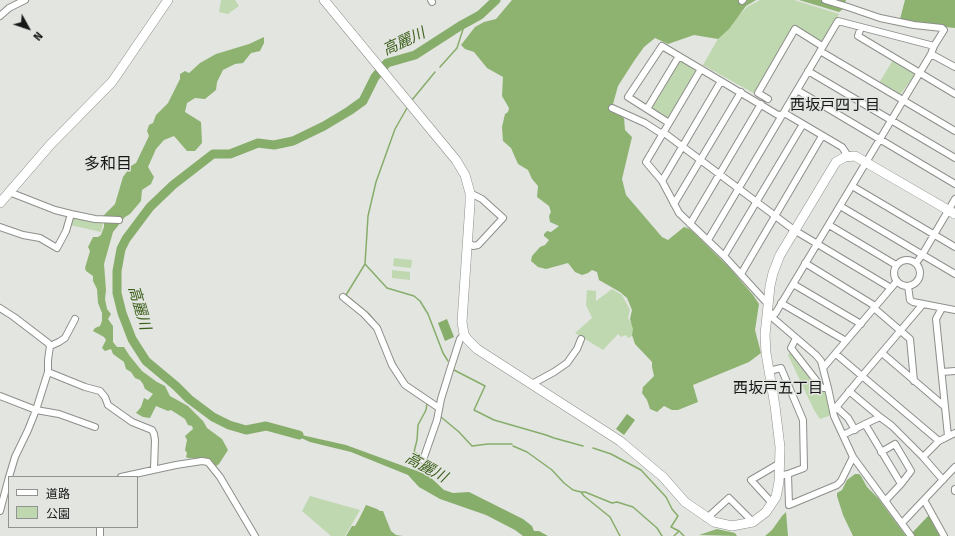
<!DOCTYPE html>
<meta charset="utf-8">
<style>
body{margin:0}
#map{position:relative;width:955px;height:536px;overflow:hidden;background:#e2e5e0;font-family:"Fira Sans","Noto Sans JP",sans-serif}
canvas{display:block}
.legend{position:absolute;left:8px;top:476px;width:130px;height:52px;box-sizing:border-box;background:#e2e5e0;border:1px solid #90938f;margin:0;padding:5px 7px;list-style:none;font-size:12px;color:#161716}
.legend li{display:flex;align-items:center;gap:8px;height:20px}
.legend b{width:20px;border:1px solid #90938f}
.north{position:absolute;left:8px;top:8px;width:40px;height:40px;-webkit-text-stroke:3px #e2e5e0;paint-order:stroke;rotate:130deg;font-size:11px;font-weight:700;line-height:16px;text-align:center;color:#161716}
.north::after{content:'';display:block;margin:auto;width:14px;height:18px;background:#161716;clip-path:polygon(50% 0,100% 100%,50% 72%,0 100%)}
</style>
<div id="map">
<canvas width="955" height="536"></canvas>
<ul class="legend">
<li><b style="height:5px;background:#fff"></b>道路</li>
<li><b style="height:11px;background:#c0d8af"></b>公園</li>
</ul>
<div class="north">N</div>
</div>
<script>
const context = document.querySelector('canvas').getContext('2d');
context.lineJoin = 'round';
function fill(path, color) { context.fillStyle = color; context.fill(path, 'evenodd'); }
const shape = rows => new Path2D(rows.map(r => 'M' + r).join(''));
function strokePath(path, color, width, dash) { context.strokeStyle = color; context.lineWidth = width; context.lineCap = dash ? 'butt' : 'round'; context.setLineDash(dash || []); context.stroke(path); }
function label(font, color, halo, rows, align = 'center') {
  context.font = font + ' "Fira Sans","Noto Sans JP",sans-serif'; context.lineWidth = 3; context.setLineDash([]); context.textBaseline = 'middle'; context.strokeStyle = halo; context.fillStyle = color; for (const [text, x, y, turn = 0] of rows) {
    context.save(); context.translate(x, y); context.rotate((+turn || 0) * Math.PI / 180); context.textAlign = isNaN(turn) ? turn : align; if (halo) context.strokeText(text, 0, 0); context.fillText(text, 0, 0); context.restore();
  }
}
fill(shape([
 [221,0,235,0,239,6,228,14,219,12],
 [760,0,794,0,839,14,821,44,795,27,755,94,703,65,719,37,747,7],
 [680,59,696,69,696,71,668,118,666,118,651,110,651,107],
 [893,60,915,74,900,95,879,83],
 [72,215,103,223,101,232,70,225],
 [394,258,412,260,411,268,393,266],
 [392,270,410,272,410,280,392,278],
 [612,289,622,295,630,310,628,318,633,326,634,335,628,338,626,335,621,337,618,334,603,350,575,333,592,318,586,305,587,290,596,291,596,301],
 [791,351,826,391,831,414,829,416,820,419,814,410,788,355],
 [310,496,360,510,345,536,331,536,302,511]
]), '#c0d8af');
fill(shape([
 [512,0,756,0,746,6,729,29,718,39,694,35,668,44,655,38,644,47,634,61,618,86,613,104,620,108,619,114,624,118,625,130,632,137,622,179,626,195,662,237,668,240,684,227,690,229,729,267,753,295,759,304,755,330,761,353,749,362,693,385,698,402,678,410,672,410,664,406,657,412,650,409,647,400,642,393,643,387,654,376,652,367,652,362,635,344,632,335,633,329,630,319,632,310,627,298,620,292,599,280,597,272,592,270,588,273,582,275,575,272,568,263,546,269,538,267,531,261,532,256,540,247,545,245,549,240,544,236,544,234,547,231,551,232,559,226,550,222,549,216,551,212,549,206,537,197,538,186,532,179,528,170,518,164,511,148,503,141,502,127,505,114,508,112,509,108,502,96,503,77,487,68,474,52,465,49,461,45,475,27,484,22,496,19],
 [799,0,846,0,843,9,839,12],
 [905,0,955,0,955,28,929,25,900,19],
 [264,37,264,43,260,51,251,53,243,63,235,64,223,70,217,82,216,90,205,99,195,98,187,103,185,112,201,122,202,143,195,151,187,151,174,136,164,140,156,149,148,167,154,177,151,184,142,190,141,201,130,214,125,217,113,232,104,264,106,290,105,299,107,309,111,314,108,319,113,326,113,342,117,347,124,347,129,355,142,371,157,382,165,386,170,396,188,406,203,421,207,428,222,439,228,450,219,464,216,466,208,459,188,458,186,457,187,453,185,450,187,440,185,436,193,429,192,426,188,425,185,419,171,410,168,411,156,406,150,418,143,417,136,413,141,407,144,398,148,400,153,394,145,389,143,384,140,380,135,378,131,372,126,369,124,362,113,354,111,349,105,351,102,348,106,340,104,337,93,331,95,328,100,326,102,321,102,313,98,303,97,289,93,281,93,276,86,271,85,268,90,251,88,247,93,237,98,237,101,235,104,227,104,215,115,204,123,177,131,166,136,163,149,136,147,131,149,125,153,123,156,115,168,103,180,79,180,74,185,71,189,73,200,63,216,54,249,44],
 [855,474,859,474,861,476,867,487,878,498,906,536,853,536,843,515,837,496,837,493,842,490,847,480],
 [366,505,377,509,380,511,383,511,391,531,396,535,403,536,346,536,352,526,355,526,359,519],
 [786,512,788,536,765,536,772,530,782,516],
 [717,529,735,533,737,536,699,535]
]), '#8eb371');
fill(shape([
 [447,319,454,337,445,341,438,323],
 [627,414,635,420,624,435,616,429],
 [288,432,346,445,428,475,444,490,453,493,469,492,523,519,532,526,534,531,539,531,548,536,523,536,515,530,486,515,440,499,419,487,408,475,351,452,310,442],
 [929,515,940,536,914,536,912,533]
]), '#87ad6b');
strokePath(shape([
 [440,67,457,48,465,23],
 [412,100,435,72],
 [365,264,387,288,414,296,420,301,428,314,443,353,448,361],
 [378,325,369,314,346,295,365,264,368,216,376,182,395,129,407,108],
 [392,357,397,368],
 [454,370,485,386,474,410,494,420,546,435,554,438,583,446],
 [441,417,459,432,472,446,488,444,512,444],
 [513,446,527,452,552,470,564,483,573,490,581,492,584,496,610,517,620,536],
 [593,448,611,454,641,470,666,497,672,509,678,516,671,527,679,531,684,536],
 [417,472,420,462,419,455,414,452,417,440,418,425,426,410,427,403],
 [581,492,585,492,612,503,617,502,633,507,657,528,662,536],
 [674,536,679,531]
]), '#87ad6b', 1.5);
strokePath(shape([
 [299,435,266,426,246,430,229,425,213,417,189,399,176,386,146,361,132,339,122,313,117,293,117,271,121,249,126,239,150,207,173,185,213,154,230,154,258,143,274,145,293,141,324,126,349,111,363,101,375,77,387,63,415,55,460,26,480,15,496,0]
]), '#87ad6b', 9);
const street = shape([
 [431,0,432,2],
 [825,0,848,7,880,18,914,25,942,28,944,30,934,46,861,27],
 [742,1,743,0],
 [0,16,9,8,25,0],
 [820,51,955,131],
 [931,54,955,67],
 [701,69,646,162,662,181,679,213,724,256,767,303],
 [808,71,955,158],
 [797,90,955,184],
 [768,99,758,93,795,29,822,46],
 [612,108,645,123,662,134],
 [647,109,679,56],
 [669,123,628,97,662,46,778,115,786,114,803,124,842,147,848,156],
 [663,132,794,230,891,288],
 [662,181,721,81],
 [852,186,955,247],
 [9,192,55,210,71,214,95,219,119,220],
 [674,204,741,92],
 [840,206,955,274],
 [690,224,761,104],
 [829,225,896,265],
 [0,227,23,235,40,238,57,248,66,231,71,214],
 [708,240,838,21,861,27,858,36,955,94],
 [468,242,473,246,478,245,503,218,482,199,470,193],
 [724,256,803,124],
 '894 273a13 13 0 1 1 26 0a13 13 0 1 1-26 0Z',
 [805,263,875,306],
 [916,263,922,255,955,199],
 [741,274,822,136],
 [793,284,861,324],
 [908,286,910,300,913,302,955,310],
 [343,297,364,314,377,328,392,365,405,385,439,408],
 [781,303,846,341],
 [923,304,862,376,939,441],
 [0,308,14,317,48,343,50,346,48,360,48,372,36,410,28,430,15,457,9,477],
 [874,308,910,339,914,381],
 [942,308,936,319,948,436],
 [767,313,775,314,931,54,934,46],
 [767,313,816,355,821,361,828,388,834,416,853,457,911,536],
 [796,338,791,348,822,388,828,388],
 [50,346,59,342,65,338,75,319],
 [882,353,944,406],
 [823,368,897,281],
 [769,371,781,368,803,420,804,468,788,474,779,476],
 [48,372,85,387,100,391,105,397,108,405,132,422,152,430,154,434,155,440,154,469],
 [942,372,955,371],
 [532,384,554,372,567,363,577,349,581,339],
 [849,391,880,417],
 [0,396,36,410,59,414,95,427],
 [836,407,848,418,855,430],
 [833,411,862,376,836,354],
 [865,424,880,417,892,426,923,457],
 [843,435,865,424,901,484,885,501],
 [881,452,895,444,911,471,901,484],
 [423,460,437,420,441,399,450,370,460,339,464,334],
 [788,474,789,505,837,485,841,481,853,457],
 [121,477,176,465,202,461,208,462,220,477,255,536],
 [943,480,923,457,939,441,955,433],
 [955,489,955,491],
 [924,500,944,536],
 [772,503,751,480,780,463],
 [0,511,9,477],
 [707,518,729,498,753,522],
 [902,523,955,467],
 [100,527,100,536]
]);
const secondary = shape([
 [324,0,456,160,465,175,470,193,470,204,462,322,464,334,467,339,477,349,620,441,663,477,685,502,714,522,732,526,753,522,766,512,776,497,779,482,780,447,775,406,766,353,765,335,770,286,773,273,780,255,836,162,845,157,855,156,955,214],
 [0,203,50,145,112,82,168,0]
]);
strokePath(street, '#8d8f8b', 8);
strokePath(secondary, '#8d8f8b', 10);
strokePath(street, '#fff', 6);
strokePath(secondary, '#fff', 9);
label('italic 15px', '#3c5f1a', '#e2e5e0', [
 ["高麗川",404,42,-25],
 ["高麗川",139,308,74],
 ["高麗川",426,468,29]
]);
label('15px', '#161716', '#e2e5e0', [
 ["西坂戸四丁目",835,106],
 ["西坂戸五丁目",778,389]
]);
label('16px', '#161716', '#e2e5e0', [
 ["多和目",108,165]
]);
</script>
